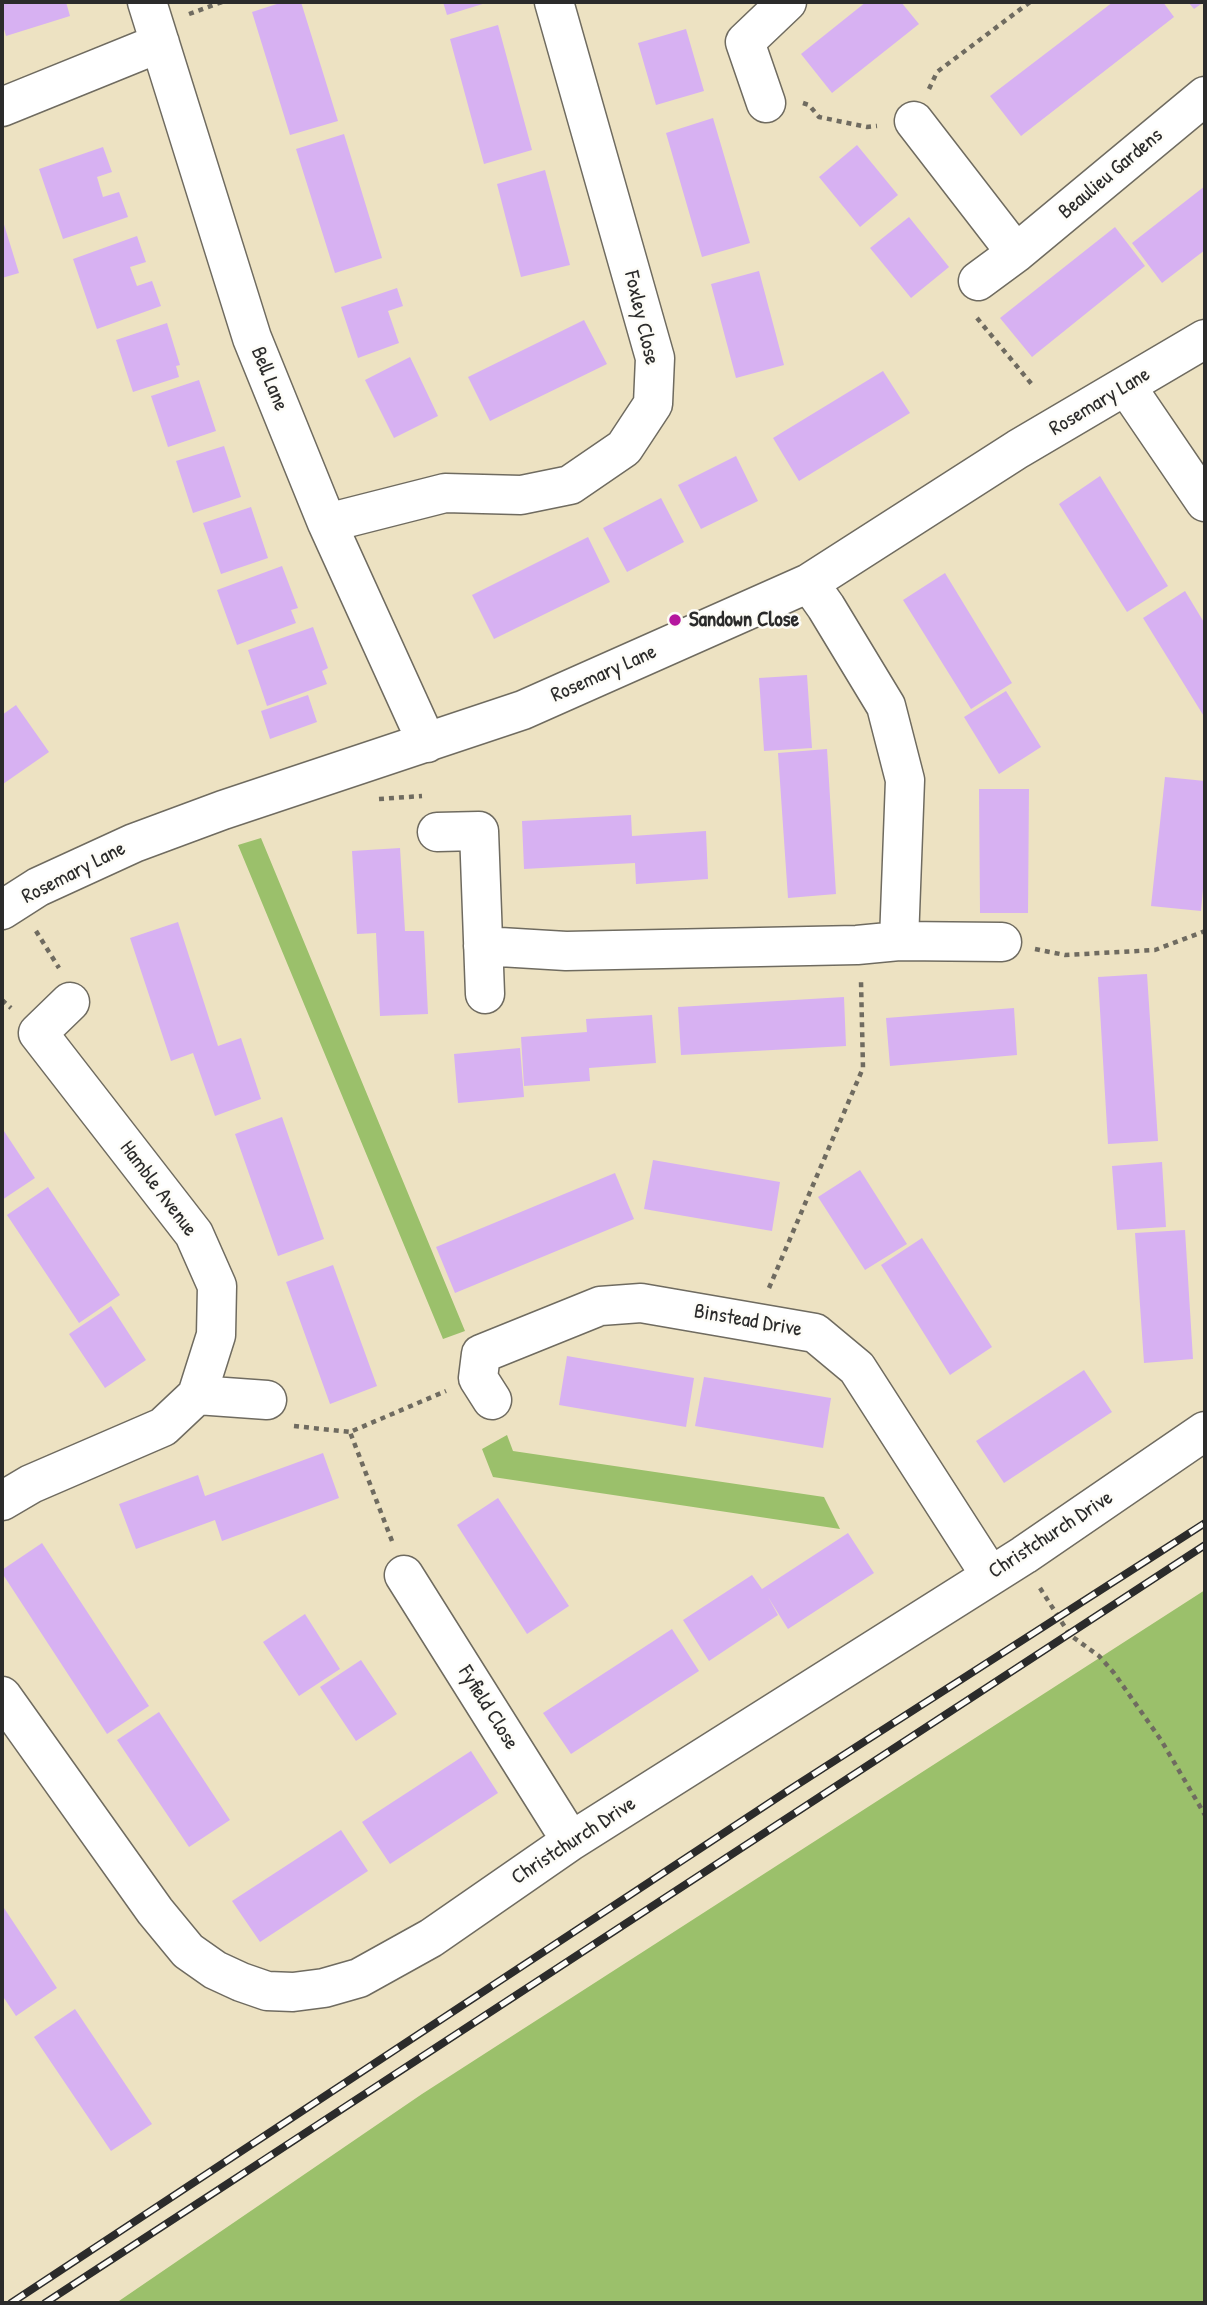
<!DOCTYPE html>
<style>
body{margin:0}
#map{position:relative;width:1207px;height:2305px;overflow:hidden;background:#ede2c2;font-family:"Patrick Hand",sans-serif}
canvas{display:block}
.frame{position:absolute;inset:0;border:4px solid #2b2b2b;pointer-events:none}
</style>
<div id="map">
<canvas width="1207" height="2305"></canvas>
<div class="frame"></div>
</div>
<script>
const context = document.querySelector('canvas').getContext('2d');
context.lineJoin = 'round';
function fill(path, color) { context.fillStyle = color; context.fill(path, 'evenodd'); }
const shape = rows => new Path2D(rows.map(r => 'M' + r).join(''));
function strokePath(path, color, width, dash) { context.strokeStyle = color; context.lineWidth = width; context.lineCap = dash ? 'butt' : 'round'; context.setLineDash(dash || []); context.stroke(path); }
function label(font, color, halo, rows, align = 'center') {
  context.font = font + ' "Patrick Hand",sans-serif'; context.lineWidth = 5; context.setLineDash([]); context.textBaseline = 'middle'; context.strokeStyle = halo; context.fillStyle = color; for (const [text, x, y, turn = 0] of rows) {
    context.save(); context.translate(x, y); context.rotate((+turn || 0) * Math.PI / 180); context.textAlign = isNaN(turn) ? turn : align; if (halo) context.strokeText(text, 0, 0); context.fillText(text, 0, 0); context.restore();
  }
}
fill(shape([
 [261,838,465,1331,443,1339,238,845],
 [507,1435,513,1451,824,1497,840,1529,493,1477,482,1449],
 [1205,1590,1205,2303,116,2303,422,2094]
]), '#9bc06b');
fill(shape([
 [2,2,66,2,70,16,6,36,2,22],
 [283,2,301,2,338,121,290,135,252,12],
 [443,2,489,2,447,15],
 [866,2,901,2,919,24,832,93,801,54],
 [1113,2,1163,2,1174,17,1021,136,990,96],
 [1188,2,1204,2,1194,9],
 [498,25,532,150,484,164,450,39],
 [686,29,704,91,656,105,638,43],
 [713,118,750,243,702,257,666,133],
 [344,134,382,258,335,273,296,149],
 [857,145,898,195,860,227,819,177],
 [103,147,112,172,97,177,103,197,119,192,128,217,63,239,39,169],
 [545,170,570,265,521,277,497,184],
 [1205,186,1205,250,1162,283,1132,243],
 [909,217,949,267,911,298,870,248],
 [2,218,19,273,2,278],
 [1115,227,1145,266,1032,357,1000,318],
 [137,236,146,262,130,267,137,286,152,281,161,306,97,329,73,259],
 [759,271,784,365,736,378,711,284],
 [397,288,403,306,388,311,399,343,358,358,341,307],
 [584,320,607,364,490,421,468,377],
 [167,323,180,365,176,366,179,377,133,392,116,340],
 [410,357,438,416,394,438,365,380],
 [883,371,910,413,799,481,773,438],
 [199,380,216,431,168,447,151,396],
 [224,446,241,497,193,513,176,461],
 [736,456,758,501,701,529,678,485],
 [1100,476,1168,586,1127,612,1059,504],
 [661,498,684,542,627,572,603,528],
 [251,507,268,558,221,574,203,523],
 [588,537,610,582,494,639,472,595],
 [282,566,298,608,291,610,296,623,237,645,217,590],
 [945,573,1012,683,971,709,903,600],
 [1185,591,1205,624,1205,718,1143,618],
 [313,627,328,668,322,671,327,684,267,706,248,650],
 [807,675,812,748,764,751,759,678],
 [1006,691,1041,747,999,774,964,717],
 [308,695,317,722,270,739,261,711],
 [16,705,49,752,3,784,2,715],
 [827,749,836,894,788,898,778,753],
 [1165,777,1205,781,1205,866,1201,911,1151,906],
 [979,789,1029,789,1028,913,980,913],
 [631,815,632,836,706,831,708,879,636,884,635,863,524,869,522,821],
 [400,848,405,931,424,931,428,1014,380,1016,376,933,357,934,352,851],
 [178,922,218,1046,241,1038,261,1099,215,1116,193,1053,171,1061,130,938],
 [1147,974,1158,1141,1108,1144,1098,977],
 [844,997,846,1046,681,1055,678,1007],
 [1014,1008,1017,1055,890,1066,886,1018],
 [652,1015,656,1063,589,1068,590,1081,524,1086,521,1037,587,1032,586,1019],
 [520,1048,524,1097,458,1103,454,1054],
 [282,1117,324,1239,278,1256,235,1134],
 [2,1128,35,1178,2,1200],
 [653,1160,780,1182,772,1231,644,1209],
 [1162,1162,1166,1227,1117,1230,1112,1166],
 [860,1170,907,1244,865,1270,818,1197],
 [615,1173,634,1219,455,1293,436,1247],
 [48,1187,120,1295,79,1323,7,1215],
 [1185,1230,1193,1359,1144,1363,1135,1233],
 [922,1238,992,1347,950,1375,881,1265],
 [333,1265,377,1386,330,1404,286,1282],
 [111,1306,146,1360,105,1388,69,1334],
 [567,1356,694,1378,686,1427,559,1405],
 [1084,1370,1112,1412,1004,1483,976,1441],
 [704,1377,831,1398,823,1448,695,1426],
 [323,1453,339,1498,222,1541,215,1520,136,1549,119,1504,198,1475,205,1496],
 [498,1498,569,1606,527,1634,457,1525],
 [848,1533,874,1573,788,1629,768,1597,778,1615,709,1661,683,1620,752,1575,762,1589],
 [42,1543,149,1706,107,1734,2,1573,2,1570],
 [305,1614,340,1669,299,1696,263,1642],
 [672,1629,699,1671,571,1754,543,1713],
 [361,1660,397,1714,356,1741,320,1687],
 [159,1712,230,1820,189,1847,117,1740],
 [471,1751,498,1793,390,1864,362,1822],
 [341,1830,368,1871,260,1942,232,1901],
 [2,1905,57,1988,16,2016,2,1995],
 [75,2009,152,2124,111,2151,34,2037]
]), '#d7b1f2');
const minor = shape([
 [147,2,252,338,327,523,427,743],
 [766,103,745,42,787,2],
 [2,107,160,43],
 [914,121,1016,253],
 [978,281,1016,253,1205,96],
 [1126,386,1205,502],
 [327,523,445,493,521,495,570,485,624,448,653,404,655,358,554,2],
 [809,583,826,607,886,706,905,780,899,941],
 [437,832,479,831,485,994],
 [2,910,38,887,134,843,223,810,523,710,809,583,1018,449,1205,339],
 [483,946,566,951,857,945,899,941,1002,942],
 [197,1395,267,1400],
 [492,1400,478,1378,481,1354,600,1306,641,1303,815,1333,857,1368,990,1575],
 [2,1501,31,1484,163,1427,197,1395,216,1335,217,1286,194,1234,38,1033,70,1002],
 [404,1575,571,1841],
 [2,1696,155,1911,188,1951,215,1970,241,1982,267,1991,293,1992,324,1988,359,1978,431,1938,571,1841,1024,1555,1205,1431]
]);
strokePath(minor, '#6f6b60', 41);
strokePath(shape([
 [189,14,222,2],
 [929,89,937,72,1030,2],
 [803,103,809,105,819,117,867,127,877,126],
 [977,318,1034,387],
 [379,799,422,796],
 [36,931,59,968],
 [1035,949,1065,955,1155,950,1205,931],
 [2,1000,11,1008],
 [769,1288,863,1068,861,981],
 [294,1426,350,1432],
 [392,1541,350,1432,446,1391],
 [1040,1588,1070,1635,1099,1656,1114,1673,1161,1740,1205,1815]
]), '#6f6b60', 4.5, [5, 5]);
strokePath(minor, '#fff', 38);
const rail = shape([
 [11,2303,789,1790,1205,1523],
 [45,2303,1205,1545]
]);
strokePath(rail, '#2b2b2b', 8);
strokePath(rail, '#fdfcf7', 5, [16]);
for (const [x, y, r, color] of [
 [675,620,7,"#b5179e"]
]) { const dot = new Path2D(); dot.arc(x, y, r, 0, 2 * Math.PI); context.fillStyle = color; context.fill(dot); strokePath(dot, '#fdfcf7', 2.5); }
label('21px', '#2b2b2b', '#fdfcf7', [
 ["Beaulieu Gardens",1111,174,-40],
 ["Foxley Close",641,318,77],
 ["Bell Lane",269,379,68],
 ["Rosemary Lane",1100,402,-31],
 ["Rosemary Lane",604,674,-24],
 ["Rosemary Lane",74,873,-27],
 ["Hamble Avenue",158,1189,53],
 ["Binstead Drive",748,1321,10],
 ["Christchurch Drive",1051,1535,-33],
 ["Fyfield Close",488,1708,58],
 ["Christchurch Drive",574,1841,-33]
]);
label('bold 21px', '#2b2b2b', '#fdfcf7', [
 ["Sandown Close",689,620]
], 'left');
</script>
